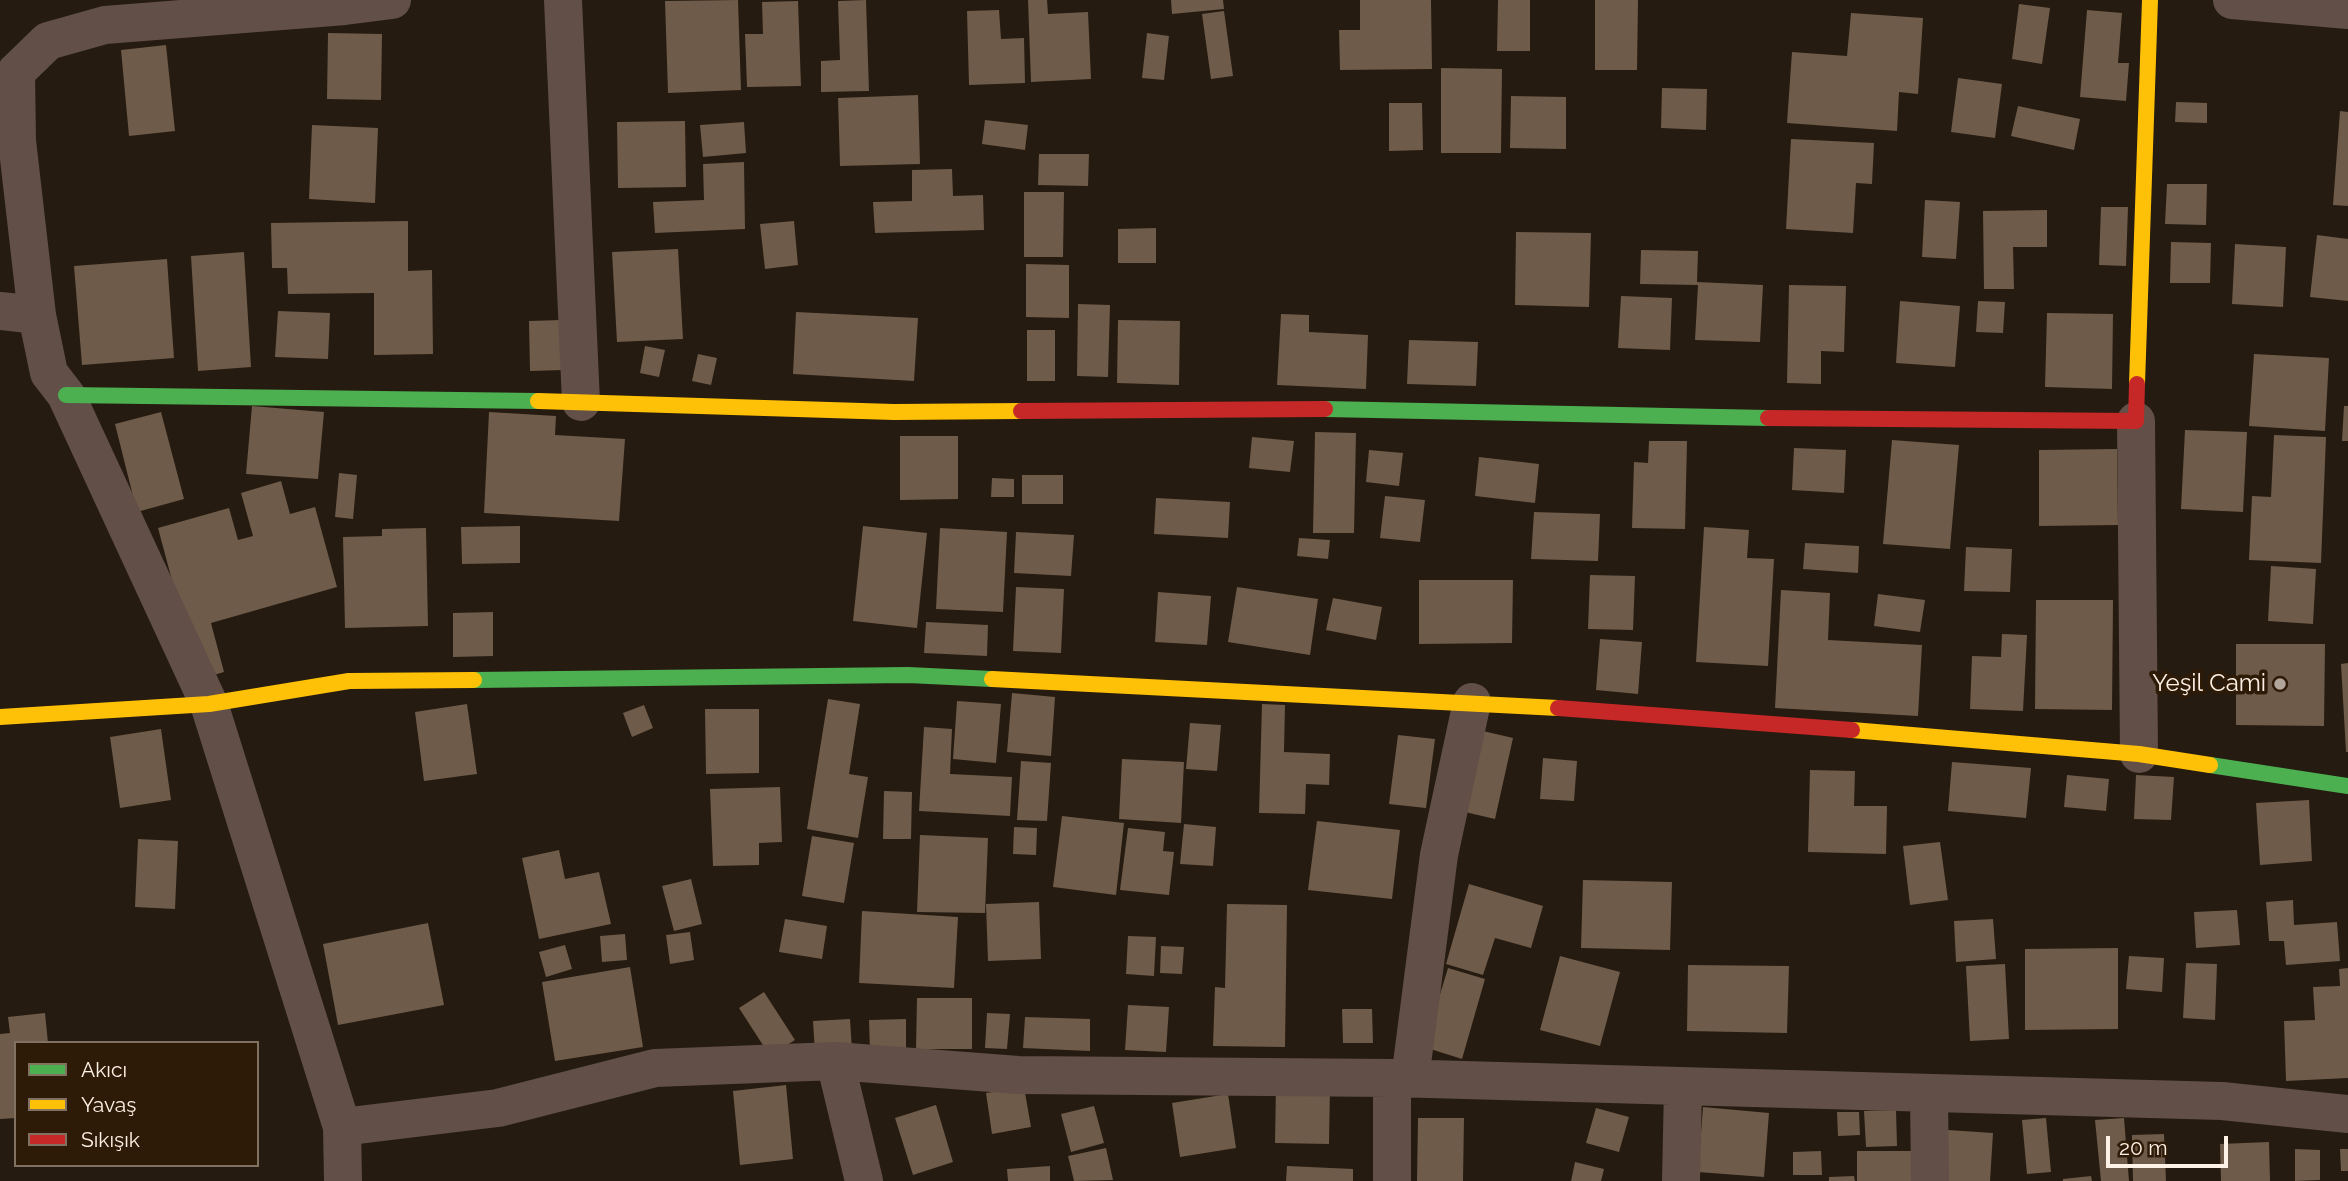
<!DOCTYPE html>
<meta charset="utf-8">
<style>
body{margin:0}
#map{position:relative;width:2348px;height:1181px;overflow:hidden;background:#251b10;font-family:Raleway,sans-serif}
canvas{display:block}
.legend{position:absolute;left:14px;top:1041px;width:245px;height:126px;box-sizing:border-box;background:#2d1b08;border:2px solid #817160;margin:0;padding:9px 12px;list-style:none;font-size:21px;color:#fef1e5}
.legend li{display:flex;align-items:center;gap:14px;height:35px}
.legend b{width:35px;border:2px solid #817160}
.scale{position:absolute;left:2106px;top:1136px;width:122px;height:32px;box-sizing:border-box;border:4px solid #fef1e5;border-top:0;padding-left:9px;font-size:21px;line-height:24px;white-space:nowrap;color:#fef1e5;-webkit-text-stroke:5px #2d1b08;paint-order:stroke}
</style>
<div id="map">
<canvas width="2348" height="1181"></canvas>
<ul class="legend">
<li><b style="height:9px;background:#4caf50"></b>Akıcı</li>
<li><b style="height:9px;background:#ffc107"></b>Yavaş</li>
<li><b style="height:9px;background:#c62828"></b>Sıkışık</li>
</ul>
<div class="scale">20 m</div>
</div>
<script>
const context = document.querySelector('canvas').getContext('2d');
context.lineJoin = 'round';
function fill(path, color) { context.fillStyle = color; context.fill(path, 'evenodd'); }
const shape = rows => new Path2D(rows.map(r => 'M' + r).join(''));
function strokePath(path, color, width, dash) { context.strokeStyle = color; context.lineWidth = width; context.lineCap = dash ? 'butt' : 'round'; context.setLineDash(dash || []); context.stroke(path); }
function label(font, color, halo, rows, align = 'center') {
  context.font = font + ' Raleway,sans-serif'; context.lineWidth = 7; context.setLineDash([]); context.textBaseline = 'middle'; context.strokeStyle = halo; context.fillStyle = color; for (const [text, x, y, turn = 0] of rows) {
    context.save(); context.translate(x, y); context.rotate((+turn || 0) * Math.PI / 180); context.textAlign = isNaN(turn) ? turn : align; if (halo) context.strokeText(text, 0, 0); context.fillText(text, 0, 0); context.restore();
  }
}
fill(shape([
 [738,0,741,90,668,93,665,1],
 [866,0,869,91,821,92,821,61,840,60,838,1],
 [1028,0,1047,0,1048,14,1088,12,1091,79,1031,82],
 [1171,0,1223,0,1224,9,1172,14],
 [1360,0,1431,0,1432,69,1340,70,1339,30,1360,30],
 [1498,0,1530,0,1530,51,1497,51],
 [1595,0,1638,0,1637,70,1595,70],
 [798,1,801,86,747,87,745,34,763,34,762,2],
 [2019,4,2050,8,2042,64,2012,59],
 [999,10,1001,39,1024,38,1025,83,969,85,967,11],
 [2087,10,2122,13,2118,63,2129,63,2126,101,2080,97],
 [1224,11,1233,76,1211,79,1202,14],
 [1851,13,1923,18,1918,94,1899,92,1897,131,1787,123,1792,52,1847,56],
 [328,33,382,34,381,100,327,99],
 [1147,33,1169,36,1164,80,1142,78],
 [166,45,175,131,129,136,121,50],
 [1441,68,1502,69,1501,153,1441,153],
 [1958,78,2002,84,1995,138,1951,132],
 [1662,88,1707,89,1706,130,1661,128],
 [918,95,920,164,840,166,838,98],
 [1511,96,1566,97,1566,149,1510,148],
 [2176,102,2207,103,2207,123,2175,122],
 [1389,103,1422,103,1423,150,1389,151],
 [2018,106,2080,119,2074,150,2011,136],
 [2340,111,2348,112,2348,206,2333,205],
 [985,120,1028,125,1025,150,982,144],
 [685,121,686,187,618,188,617,122],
 [744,122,746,153,703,157,700,125],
 [312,125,378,128,375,203,309,199],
 [1791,139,1874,143,1872,184,1856,183,1853,233,1786,229],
 [1039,154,1089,154,1088,186,1038,185],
 [744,162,745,229,655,233,653,202,704,200,703,164],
 [952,169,953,196,983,195,984,230,875,233,873,202,912,201,912,170],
 [2167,184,2207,184,2206,225,2165,224],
 [1024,192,1064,192,1063,257,1024,257],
 [1925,200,1960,202,1956,259,1922,257],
 [2101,207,2128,207,2126,266,2099,265],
 [2047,210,2047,247,2013,247,2014,289,1984,289,1983,211],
 [408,221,408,271,432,270,433,354,374,355,374,293,288,294,287,268,272,268,271,223],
 [794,221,798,265,765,269,760,224],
 [1156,228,1156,263,1118,263,1118,229],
 [1516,232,1591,233,1589,307,1515,305],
 [2317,235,2348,239,2348,301,2310,297],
 [2171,242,2211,243,2210,283,2170,283],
 [2235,244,2286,247,2283,307,2232,304],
 [678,249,683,339,617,342,612,252],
 [1641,250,1698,251,1697,282,1763,285,1760,342,1695,340,1698,285,1640,284],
 [244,252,251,367,198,371,191,256],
 [167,259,174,358,82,365,74,266],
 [1026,264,1069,265,1069,318,1026,317],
 [1789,285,1846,286,1844,352,1821,351,1821,384,1787,383],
 [1621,296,1672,298,1670,350,1618,348],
 [1900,301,1960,306,1955,367,1896,363],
 [1978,301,2005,302,2003,333,1976,332],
 [1078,304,1110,305,1108,377,1077,376],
 [278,311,330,313,328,359,275,357],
 [796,312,918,318,914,381,793,374],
 [2047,313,2113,314,2112,389,2045,387],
 [1281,314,1309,315,1309,332,1368,335,1366,389,1277,385],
 [561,320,563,370,530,371,529,321],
 [1118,320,1180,321,1179,385,1117,383],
 [1027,330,1055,330,1055,381,1027,381],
 [1409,340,1478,342,1476,386,1407,384],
 [645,346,665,350,659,377,640,373],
 [698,354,717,358,711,385,692,381],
 [2254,354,2329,358,2325,431,2249,426],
 [252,406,324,412,318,479,246,474],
 [2344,406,2348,406,2348,441,2342,441],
 [161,412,184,499,137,512,115,424],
 [489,412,556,416,555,435,625,439,619,521,484,513],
 [2185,430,2247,432,2243,512,2181,509],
 [1315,432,1356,433,1354,533,1313,533],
 [2274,435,2326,437,2321,563,2249,560,2252,496,2271,497],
 [900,436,958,436,958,499,900,500],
 [1252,437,1294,441,1290,472,1249,468],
 [1892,440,1959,445,1950,549,1883,544],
 [1649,441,1687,441,1685,529,1632,528,1634,462,1648,463],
 [1794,448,1846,450,1844,493,1792,490],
 [2117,449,2118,525,2039,526,2039,450],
 [1369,450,1403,453,1399,486,1366,482],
 [1479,457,1539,464,1535,503,1475,496],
 [339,473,357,475,353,519,335,517],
 [1022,475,1063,475,1063,504,1022,504],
 [992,478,1014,479,1014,497,991,497],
 [281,481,290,514,315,507,337,587,211,623,224,672,204,678,188,640,158,528,229,508,238,540,253,536,241,493],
 [1385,496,1425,500,1420,542,1380,538],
 [1156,498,1230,502,1228,538,1154,534],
 [1534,512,1600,514,1598,561,1531,559],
 [520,526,520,563,462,564,461,527],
 [863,526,927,533,917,628,853,621],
 [1704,527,1749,530,1747,558,1774,559,1768,666,1696,662],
 [426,528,428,626,345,628,343,537,382,536,382,529],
 [940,528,1007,532,1003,612,936,609],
 [1016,532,1074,535,1071,576,1014,573],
 [1299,538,1330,540,1328,559,1297,556],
 [1805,543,1859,546,1858,573,1803,569],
 [1966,547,2012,549,2010,592,1964,591],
 [2271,566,2316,569,2313,624,2268,621],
 [1590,575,1635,576,1633,630,1588,629],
 [1419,580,1513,580,1512,643,1419,644],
 [1016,587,1064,589,1061,653,1013,651],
 [1237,587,1318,599,1310,655,1228,642],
 [1781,590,1830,593,1828,640,1922,645,1918,716,1775,708],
 [1158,592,1211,596,1207,645,1155,642],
 [1878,594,1925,600,1920,632,1874,626],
 [1333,598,1382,607,1376,640,1326,630],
 [2036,600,2113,600,2112,710,2035,709],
 [493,612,493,656,453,657,453,613],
 [926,622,988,625,987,656,924,653],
 [2002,634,2027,635,2023,711,1970,709,1972,656,2001,657],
 [1600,639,1642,642,1638,694,1596,690],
 [2236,644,2325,644,2324,726,2236,725],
 [2348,663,2348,752,2346,752,2341,664],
 [1012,693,1055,697,1051,756,1007,752],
 [828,699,860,704,849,774,868,777,858,838,807,829],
 [957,701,1001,704,996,763,953,759],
 [467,704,477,774,424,781,415,712],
 [1262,704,1285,705,1284,752,1330,754,1329,785,1306,784,1305,814,1259,813],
 [644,705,653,728,632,737,623,713],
 [705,709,759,709,759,773,706,774],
 [1190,723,1221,725,1217,771,1186,769],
 [924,727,952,729,950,774,1012,777,1010,816,919,811],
 [161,729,171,800,120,808,110,737],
 [1483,731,1513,738,1495,819,1465,812],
 [1398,735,1435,739,1426,808,1389,804],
 [1543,758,1577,761,1574,801,1540,799],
 [1122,759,1184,762,1181,823,1119,819],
 [1021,761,1051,763,1047,821,1017,820],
 [1952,762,2031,768,2026,818,1948,811],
 [1810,770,1855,771,1854,806,1887,806,1886,854,1808,852],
 [2067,775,2109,779,2106,811,2064,807],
 [2136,775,2174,777,2171,820,2134,819],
 [780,787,782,842,759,843,759,865,713,866,710,789],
 [884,791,912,792,911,839,883,839],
 [2309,800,2312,861,2260,865,2256,803],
 [1062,816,1124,823,1116,895,1053,887],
 [1317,821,1400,830,1392,899,1308,890],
 [1184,824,1216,827,1213,866,1180,864],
 [1014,827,1037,828,1036,855,1013,854],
 [1128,828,1165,832,1163,851,1174,852,1169,895,1120,890],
 [920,835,988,838,985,913,917,912],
 [812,836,854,843,844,903,802,896],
 [138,839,178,841,175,909,135,907],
 [1940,842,1948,900,1910,905,1903,846],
 [559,850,565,879,599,872,611,924,539,939,522,858],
 [691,879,702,924,674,931,662,886],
 [1583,880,1672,882,1670,950,1581,948],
 [1469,884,1543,906,1531,948,1495,938,1483,975,1446,964],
 [2293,900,2294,925,2337,922,2340,961,2286,965,2284,941,2269,941,2266,902],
 [1039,902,1041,959,988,961,986,904],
 [1227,904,1287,905,1285,1047,1213,1046,1215,987,1225,988],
 [2237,910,2240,945,2196,948,2194,912],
 [862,911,958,917,954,988,859,983],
 [785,919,827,926,822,959,779,952],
 [1993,919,1996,959,1956,962,1954,921],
 [428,923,444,1005,338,1025,323,944],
 [690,932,694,960,670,964,666,935],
 [625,934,627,960,602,962,600,936],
 [1128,936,1156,937,1154,976,1126,974],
 [565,945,572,969,546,977,539,952],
 [1161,946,1184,947,1182,974,1160,973],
 [2118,948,2118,1029,2025,1030,2025,949],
 [1560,956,1620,972,1600,1046,1540,1030],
 [2129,956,2164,958,2162,992,2126,989],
 [2186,963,2217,964,2215,1020,2183,1018],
 [2005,964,2009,1039,1970,1041,1966,966],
 [1688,965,1789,966,1787,1033,1687,1031],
 [630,967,643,1047,555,1061,542,982],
 [1448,968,1485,979,1462,1059,1424,1047],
 [2348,968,2348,1078,2286,1081,2284,1021,2315,1020,2313,987,2340,986,2339,969],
 [764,992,795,1040,770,1056,739,1008],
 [917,998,972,998,972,1049,916,1049],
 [1128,1005,1169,1007,1166,1052,1125,1050],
 [1342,1009,1372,1009,1373,1043,1343,1043],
 [45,1013,48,1043,16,1043,16,1118,0,1119,0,1034,10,1033,8,1017],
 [987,1013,1010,1014,1007,1049,985,1048],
 [1025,1017,1090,1019,1090,1051,1023,1048],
 [850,1019,852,1051,815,1053,813,1021],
 [906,1019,906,1051,870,1052,869,1020],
 [1276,1084,1330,1085,1329,1144,1275,1143],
 [786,1085,793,1159,740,1165,733,1091],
 [1024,1087,1031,1127,992,1134,986,1093],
 [1228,1094,1236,1148,1180,1157,1172,1103],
 [936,1105,953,1162,913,1175,895,1118],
 [1094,1106,1104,1143,1071,1152,1061,1114],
 [1703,1107,1769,1113,1764,1177,1698,1172],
 [1596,1108,1629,1117,1619,1152,1586,1143],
 [1896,1110,1897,1146,1866,1147,1864,1111],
 [1837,1112,1859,1112,1860,1135,1838,1136],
 [1418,1118,1464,1118,1463,1181,1417,1181],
 [2046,1118,2051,1172,2027,1174,2022,1120],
 [2124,1118,2129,1181,2101,1181,2095,1120],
 [1948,1130,1993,1133,1990,1181,1944,1181],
 [2164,1134,2166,1181,2133,1181,2132,1135],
 [2269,1142,2270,1181,2221,1181,2220,1144],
 [1106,1148,1113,1180,1074,1181,1068,1156],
 [2295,1149,2320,1150,2320,1180,2295,1181],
 [2340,1149,2348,1149,2348,1171,2341,1171],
 [1821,1151,1822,1175,1793,1175,1793,1152],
 [1857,1151,1924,1151,1924,1181,1857,1181],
 [1575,1162,1604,1169,1601,1181,1571,1181],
 [1050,1166,1050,1181,1008,1181,1007,1169],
 [1287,1166,1353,1169,1353,1181,1286,1181],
 [1854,1176,1855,1181,1829,1181,1829,1177],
 [2091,1176,2092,1181,2063,1181,2063,1179]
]), '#6e5b49');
strokePath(shape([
 [563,0,581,402],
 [2232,0,2348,10],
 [0,311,37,315],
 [2136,421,2139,754],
 [835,1061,864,1181],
 [1392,1078,1392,1181],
 [1410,1079,1439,855,1472,702],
 [1929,1093,1930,1181],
 [342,1127,498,1108,655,1068,835,1061,1018,1075,1392,1078,2222,1101,2348,1114],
 [343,1181,342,1127,209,704,66,395,49,373,37,315,17,141,16,72,48,41,105,25,345,6,392,0],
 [1681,1181,1683,1087]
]), '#614f48', 38);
strokePath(shape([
 [66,395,538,401],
 [1325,409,1768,418],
 [474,680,908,675,992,679],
 [2210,765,2348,786]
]), '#4caf50', 16);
strokePath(shape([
 [2137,384,2150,0],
 [538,401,894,412,1021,411],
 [992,679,1558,708],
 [0,717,209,704,349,681,474,680],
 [1852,730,2139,754,2210,765]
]), '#ffc107', 16);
strokePath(shape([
 [1021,411,1325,409],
 [1768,418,2136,421,2137,384],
 [1558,708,1852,730]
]), '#c62828', 16);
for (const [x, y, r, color] of [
 [2280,684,7,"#b2a69a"]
]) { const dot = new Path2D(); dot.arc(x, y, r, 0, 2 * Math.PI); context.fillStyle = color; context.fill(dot); strokePath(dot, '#2d1b08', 2.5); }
label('24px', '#fef1e5', '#2d1b08', [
 ["Yeşil Cami",2266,684]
], 'right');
</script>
